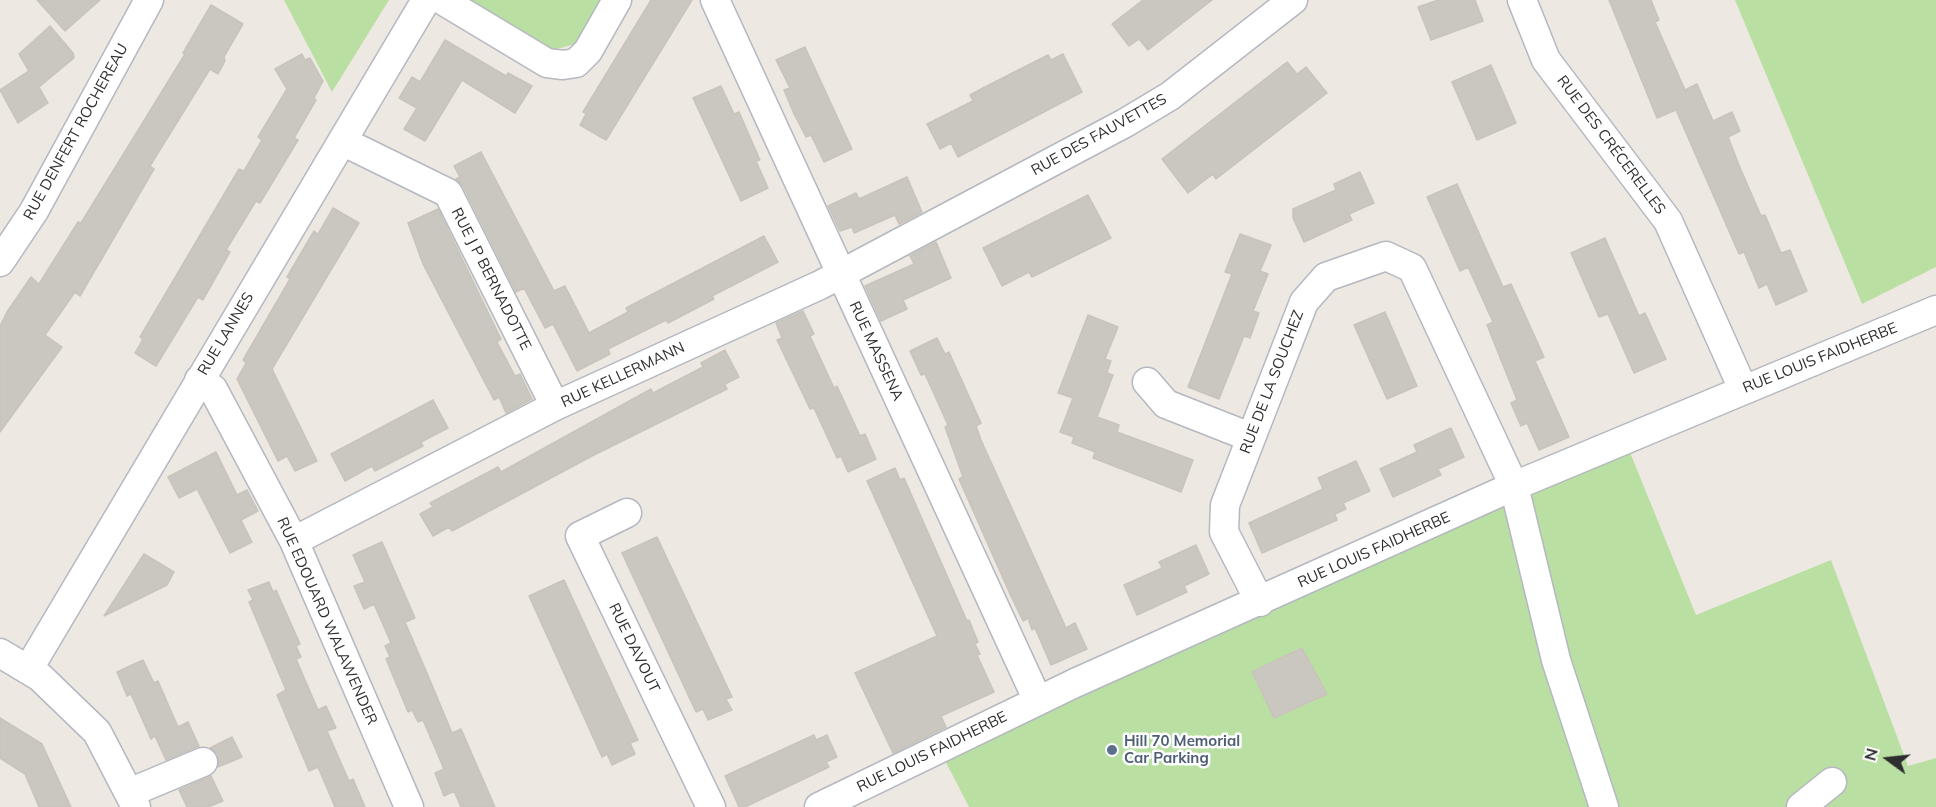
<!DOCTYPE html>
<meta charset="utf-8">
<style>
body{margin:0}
#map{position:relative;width:1936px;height:807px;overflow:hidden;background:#eee8e2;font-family:Mulish,sans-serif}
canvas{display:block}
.north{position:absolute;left:1858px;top:729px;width:60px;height:60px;-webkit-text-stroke:4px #fff;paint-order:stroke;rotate:285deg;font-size:16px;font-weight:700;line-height:24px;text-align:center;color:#2e2e2e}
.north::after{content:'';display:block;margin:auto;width:21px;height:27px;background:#2e2e2e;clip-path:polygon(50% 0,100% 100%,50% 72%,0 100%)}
</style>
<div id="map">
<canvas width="1936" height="807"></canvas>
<div class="north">N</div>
</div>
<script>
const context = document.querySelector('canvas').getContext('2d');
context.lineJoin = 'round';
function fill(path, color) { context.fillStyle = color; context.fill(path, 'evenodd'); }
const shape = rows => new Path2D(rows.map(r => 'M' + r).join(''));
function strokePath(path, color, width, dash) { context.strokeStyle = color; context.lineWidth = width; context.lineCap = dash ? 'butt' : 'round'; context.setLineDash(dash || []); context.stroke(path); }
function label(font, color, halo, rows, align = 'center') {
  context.font = font + ' Mulish,sans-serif'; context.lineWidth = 5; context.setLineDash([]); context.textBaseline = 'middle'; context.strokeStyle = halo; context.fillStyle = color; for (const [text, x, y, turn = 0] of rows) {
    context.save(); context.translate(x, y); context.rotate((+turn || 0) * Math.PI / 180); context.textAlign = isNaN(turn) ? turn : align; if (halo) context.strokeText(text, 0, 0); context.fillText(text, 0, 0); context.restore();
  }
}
fill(shape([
 [284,0,389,0,332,92],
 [471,0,602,0,575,44,553,50],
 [1735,0,1936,0,1936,267,1862,304],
 [1627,445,1696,615,1831,560,1908,766,1936,758,1936,807,969,807,939,749]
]), '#badfa3');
const building = shape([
 [37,0,100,0,65,31,37,0],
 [651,0,692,0,606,140,580,125,586,114,583,112,651,0],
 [1143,0,1212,0,1148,50,1139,39,1129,46,1112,24,1143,0],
 [1438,0,1475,0,1483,21,1431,40,1418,7,1438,0],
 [1609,0,1651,0,1659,20,1655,22,1685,90,1697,84,1713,121,1732,112,1740,131,1728,137,1741,170,1761,216,1765,215,1781,253,1790,250,1807,291,1776,305,1767,284,1759,288,1744,252,1739,254,1676,110,1657,118,1609,0],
 [211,5,243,24,224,57,225,61,218,74,210,69,150,166,154,169,80,296,75,292,45,335,62,347,0,432,0,326,7,312,31,277,39,284,78,222,81,223,185,54,183,53,211,5],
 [50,26,73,53,74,58,39,87,48,103,18,123,0,90,29,71,19,54,50,26],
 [445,40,506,76,508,73,532,86,515,113,462,80,425,141,404,129,417,108,399,98,412,77,420,82,445,40],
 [805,47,852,149,824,162,811,135,806,137,794,114,784,90,790,88,776,60,805,47],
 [302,54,305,60,310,58,323,81,314,98,316,100,294,138,298,140,260,203,256,201,237,232,226,250,230,252,203,300,198,297,156,366,135,353,143,339,140,337,239,169,244,171,262,140,258,137,287,89,275,69,302,54],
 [1063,54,1082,92,958,157,951,143,940,149,927,124,973,101,970,95,981,89,1048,55,1051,60,1063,54],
 [1287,62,1297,74,1306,67,1327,93,1216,179,1213,174,1188,193,1162,159,1287,62],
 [1491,65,1516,123,1477,140,1452,82,1491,65],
 [721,86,734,114,739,112,760,160,756,161,768,188,741,201,693,98,721,86],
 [481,152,554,291,565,286,589,333,628,312,626,308,764,236,778,262,712,296,714,299,668,323,666,320,608,349,610,354,577,371,553,324,545,328,524,288,516,292,463,186,456,179,460,177,454,166,481,152],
 [1360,172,1374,203,1349,214,1352,220,1304,242,1293,218,1293,209,1336,190,1334,184,1360,172],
 [907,177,922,212,899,224,895,215,854,233,852,227,840,231,828,206,856,193,859,199,907,177],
 [1457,184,1503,287,1511,284,1544,357,1535,361,1569,437,1539,450,1527,423,1521,426,1511,403,1517,400,1487,325,1493,322,1468,267,1460,271,1427,197,1457,184],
 [1088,195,1111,238,1032,277,1029,272,1002,286,983,248,1088,195],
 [333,208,359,223,272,369,317,461,295,471,287,456,278,461,237,379,246,363,243,360,290,279,287,277,314,231,318,234,333,208],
 [438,209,501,339,497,342,515,376,520,374,532,399,506,413,499,397,494,400,423,264,408,223,438,209],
 [1240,234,1271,245,1260,271,1268,274,1253,311,1259,313,1250,338,1244,336,1219,399,1188,387,1232,274,1225,272,1240,234],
 [1605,238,1639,316,1645,313,1666,359,1634,373,1608,314,1599,317,1571,253,1605,238],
 [936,242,951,278,903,300,907,309,881,321,865,286,914,264,910,256,936,242],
 [803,311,814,334,810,336,834,388,837,386,860,436,865,434,876,459,848,472,841,456,837,458,814,408,810,409,777,340,782,338,776,323,803,311],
 [1385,312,1417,386,1387,399,1354,325,1385,312],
 [1088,315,1118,327,1105,359,1111,361,1107,373,1113,375,1097,417,1119,425,1117,432,1193,460,1181,492,1093,458,1095,452,1072,443,1074,437,1060,432,1073,398,1058,393,1088,315],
 [937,338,945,354,949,352,981,423,976,426,981,440,1066,628,1075,623,1087,649,1051,665,1035,628,1032,630,1028,618,1023,621,1010,594,959,479,963,477,945,427,948,425,925,374,921,375,910,351,937,338],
 [725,350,739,377,725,384,727,389,592,456,452,531,449,527,433,536,420,514,433,507,430,503,498,467,501,472,651,389,653,393,703,367,701,363,725,350],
 [433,400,448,428,421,442,423,446,398,459,375,471,372,466,345,481,331,454,433,400],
 [1451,428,1464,457,1438,469,1441,475,1393,497,1380,469,1417,452,1414,445,1451,428],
 [216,452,237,495,247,490,258,511,241,520,252,542,230,553,197,489,179,498,168,477,216,452],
 [1356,461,1370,491,1343,503,1346,509,1335,514,1337,520,1262,553,1249,523,1323,489,1318,478,1356,461],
 [895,468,900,480,904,478,967,621,969,620,978,642,975,644,980,654,977,655,994,692,941,716,946,727,893,753,855,673,937,636,867,481,895,468],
 [657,537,732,697,726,699,732,710,708,720,703,709,696,712,622,553,657,537],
 [382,542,415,618,405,622,427,673,452,733,461,729,495,807,461,807,454,791,444,796,435,773,444,769,423,720,418,722,412,710,408,712,386,659,390,657,385,646,391,643,374,604,364,609,354,586,365,582,353,555,382,542],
 [1196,545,1209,574,1184,586,1187,592,1137,615,1124,585,1162,568,1159,562,1196,545],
 [144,554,174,572,167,585,104,616,144,554],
 [564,580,638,740,630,743,635,754,612,765,607,754,602,757,529,596,564,580],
 [269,582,273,592,276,590,300,644,296,646,301,657,296,659,318,710,326,706,336,728,327,731,349,781,353,779,365,807,335,807,318,767,309,771,277,695,286,690,249,602,253,600,248,590,269,582],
 [1302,648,1327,694,1274,718,1252,672,1302,648],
 [143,660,154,683,158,681,178,727,188,722,199,746,166,760,155,736,151,739,131,694,127,696,117,672,143,660],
 [0,718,42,744,71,807,39,807,25,774,0,758,0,718],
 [814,735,816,740,827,735,837,757,826,762,829,767,745,807,739,807,725,776,814,735],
 [232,737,242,757,218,767,218,755,210,748,232,737],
 [211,776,223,801,208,807,187,807,179,790,211,776]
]);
fill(building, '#cac6c0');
strokePath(building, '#c9c4bb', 1.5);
const minor = shape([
 [442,0,547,63,563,65,576,63,588,51,617,0],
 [715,0,1038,701],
 [1522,0,1546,60,1668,221,1743,389],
 [342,141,448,193,555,406],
 [0,262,34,211,149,0],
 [199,380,213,389,294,541,409,807],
 [1147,382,1166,404,1250,437],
 [627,513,580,536,711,807],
 [294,541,555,406,820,285,1125,123,1170,96,1293,0],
 [1260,602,1224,532,1225,505,1304,302,1326,277,1386,256,1412,268,1514,486,1556,660,1604,807],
 [0,653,40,677,97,732,136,807],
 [28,670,426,0],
 [129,793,203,762],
 [819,807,1075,683,1514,486,1936,310],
 [1801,807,1832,782]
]);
strokePath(minor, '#b5b8c0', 31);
strokePath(minor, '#fff', 28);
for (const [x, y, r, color] of [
 [1112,750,6,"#5c6f8a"]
]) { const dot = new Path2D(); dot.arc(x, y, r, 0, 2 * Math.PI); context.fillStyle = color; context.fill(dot); strokePath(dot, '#fff', 2); }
label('15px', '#2e2e2e', '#fff', [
 ["RUE DENFERT ROCHEREAU",76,132,-61],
 ["RUE DES FAUVETTES",1099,135,-29],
 ["RUE DES CRÉCERELLES",1611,145,53],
 ["RUE J P BERNADOTTE",491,279,63],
 ["RUE LANNES",226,334,-59],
 ["RUE MASSENA",876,351,65],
 ["RUE LOUIS FAIDHERBE",1820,358,-22],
 ["RUE KELLERMANN",623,375,-25],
 ["RUE DE LA SOUCHEZ",1272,382,-69],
 ["RUE LOUIS FAIDHERBE",1374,550,-24],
 ["RUE EDOUARD WALAWENDER",327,621,66],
 ["RUE DAVOUT",634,648,64],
 ["RUE LOUIS FAIDHERBE",932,752,-26]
]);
label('bold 15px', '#4e5e75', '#fff', [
 ["Hill 70 Memorial",1124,741],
 ["Car Parking",1124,758]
], 'left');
</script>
